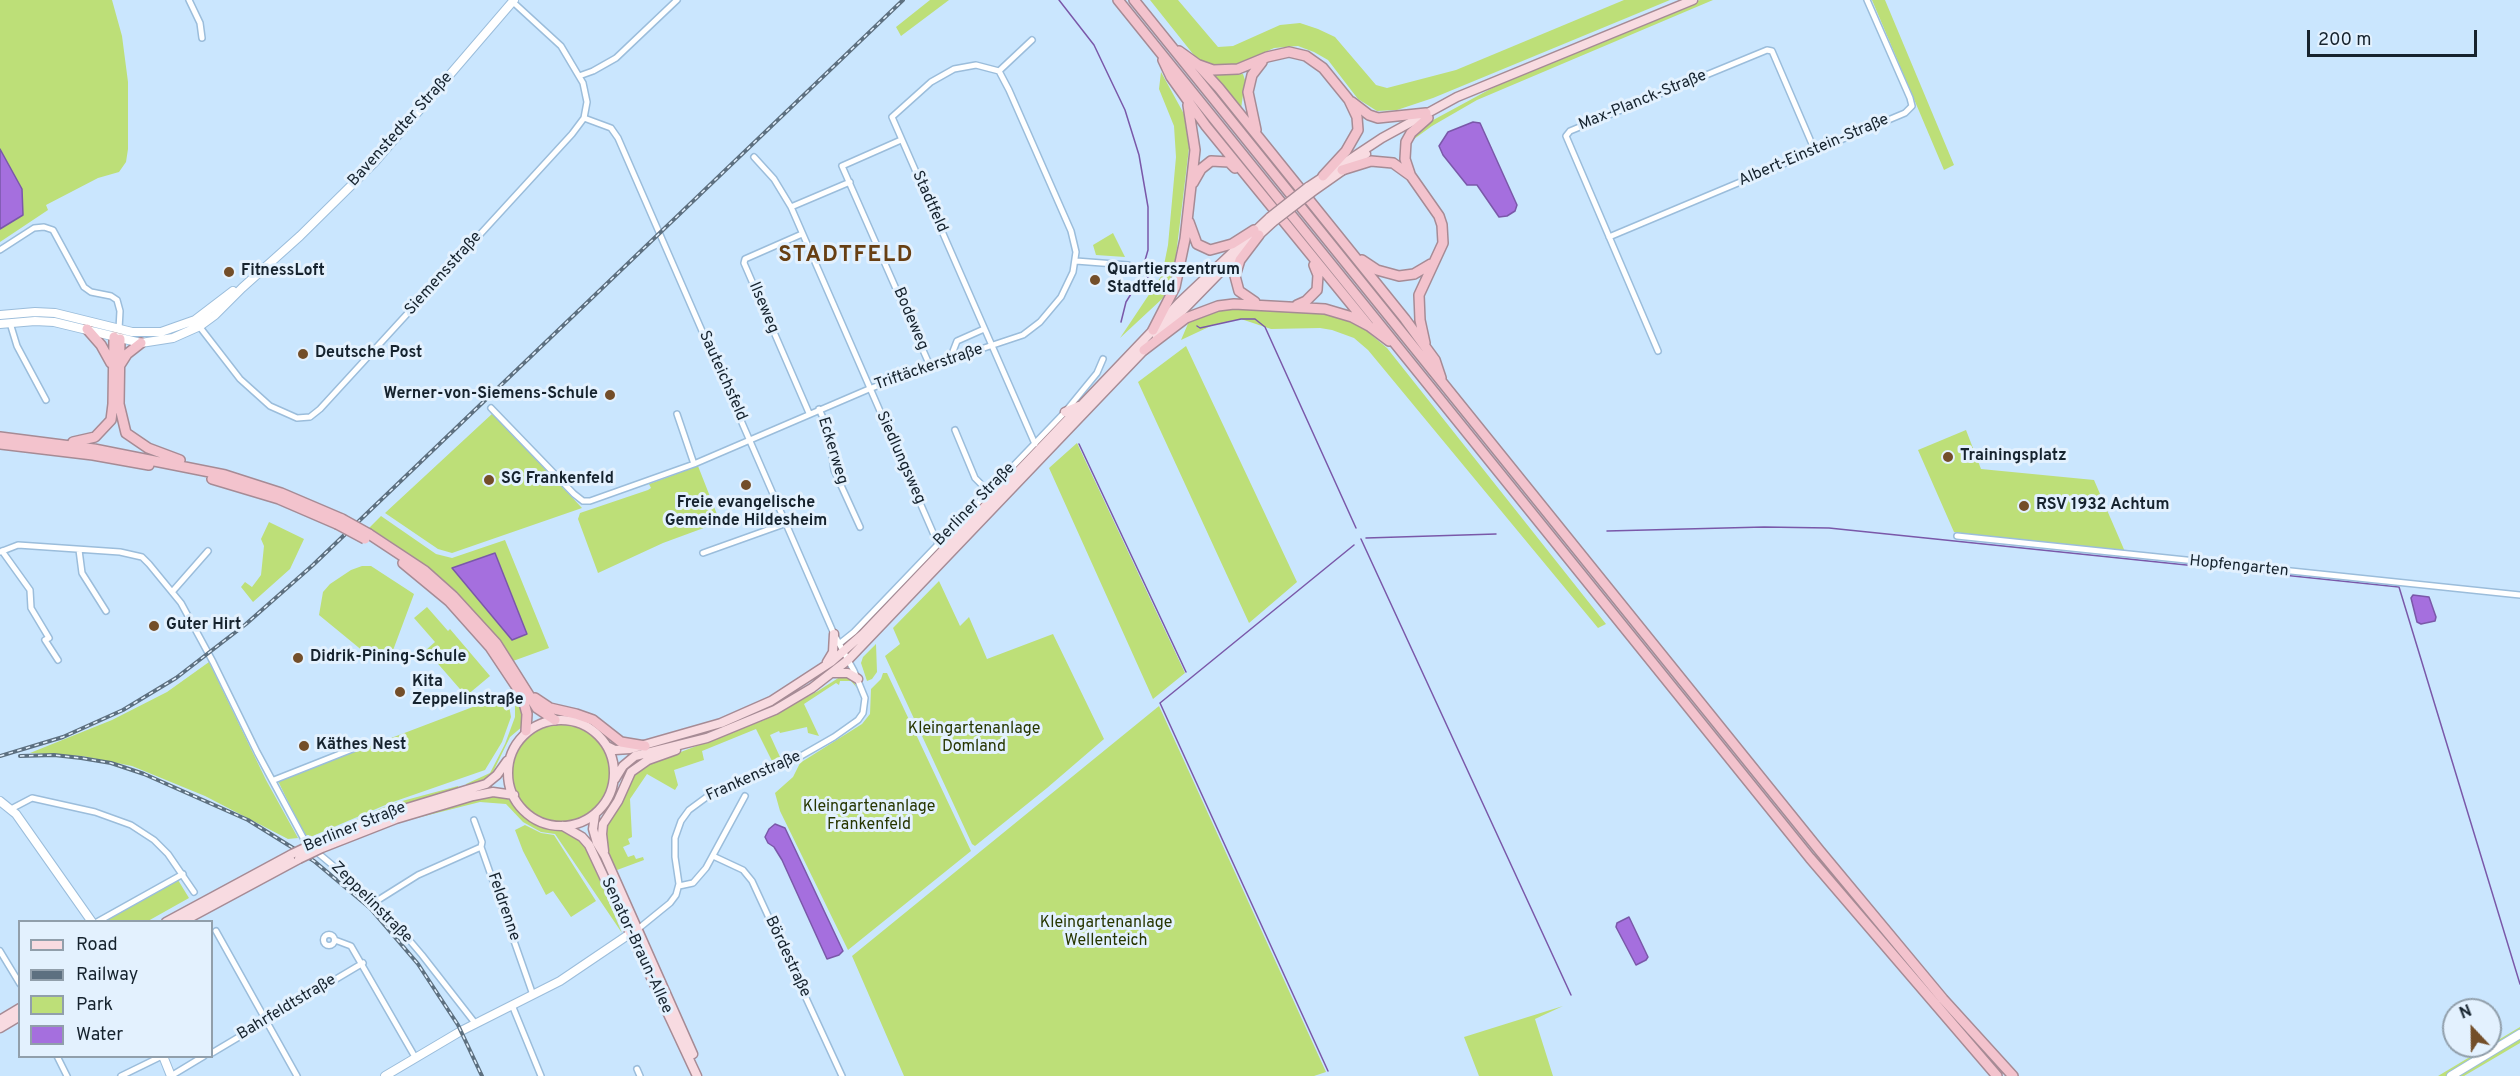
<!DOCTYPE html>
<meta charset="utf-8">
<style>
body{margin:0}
#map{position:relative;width:2520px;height:1076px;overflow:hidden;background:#cae6fe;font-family:Overpass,sans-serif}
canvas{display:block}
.legend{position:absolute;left:18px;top:920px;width:195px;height:138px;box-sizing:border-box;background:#e3f1fe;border:2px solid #919fab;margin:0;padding:8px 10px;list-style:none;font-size:18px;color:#16232e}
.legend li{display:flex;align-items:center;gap:12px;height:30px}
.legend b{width:30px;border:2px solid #919fab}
.north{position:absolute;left:2442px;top:998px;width:60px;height:60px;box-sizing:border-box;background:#e3f1fe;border:2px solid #919fab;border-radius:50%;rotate:338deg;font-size:16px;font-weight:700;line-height:24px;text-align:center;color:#16232e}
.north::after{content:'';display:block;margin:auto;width:21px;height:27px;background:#734e29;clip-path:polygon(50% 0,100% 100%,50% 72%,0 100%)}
.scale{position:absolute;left:2307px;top:30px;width:170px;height:27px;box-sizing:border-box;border:3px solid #16232e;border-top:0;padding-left:8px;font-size:18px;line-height:21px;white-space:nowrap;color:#16232e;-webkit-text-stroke:4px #e3f1fe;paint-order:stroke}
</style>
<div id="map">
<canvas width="2520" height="1076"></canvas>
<ul class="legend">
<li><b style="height:8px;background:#f8dbe1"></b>Road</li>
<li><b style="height:8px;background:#5d7080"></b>Railway</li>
<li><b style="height:16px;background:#bddf78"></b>Park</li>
<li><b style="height:16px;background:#a56fde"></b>Water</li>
</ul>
<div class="north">N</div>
<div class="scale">200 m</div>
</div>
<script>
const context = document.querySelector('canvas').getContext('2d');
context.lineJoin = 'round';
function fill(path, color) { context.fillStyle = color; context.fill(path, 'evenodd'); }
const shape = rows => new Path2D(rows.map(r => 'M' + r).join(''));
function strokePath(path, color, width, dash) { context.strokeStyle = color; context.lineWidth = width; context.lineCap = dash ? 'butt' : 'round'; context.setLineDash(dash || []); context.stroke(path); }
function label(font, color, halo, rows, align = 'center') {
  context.font = font + ' Overpass,sans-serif'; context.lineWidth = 6; context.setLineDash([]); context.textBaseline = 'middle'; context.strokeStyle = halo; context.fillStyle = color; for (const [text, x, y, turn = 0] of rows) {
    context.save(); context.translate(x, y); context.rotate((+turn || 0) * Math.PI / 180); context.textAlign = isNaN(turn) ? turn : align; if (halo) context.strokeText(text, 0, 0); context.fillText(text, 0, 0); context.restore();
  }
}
fill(shape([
 [0,0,112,0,122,36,128,82,128,149,126,162,119,172,98,178,46,205,48,210,0,242],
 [930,0,949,0,901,36,896,27],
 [1150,0,1178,0,1218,47,1233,46,1280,25,1300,23,1318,29,1335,37,1376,85,1387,88,1456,70,1624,0,1670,0,1433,98,1397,110,1377,111,1358,99,1328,60,1314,52,1298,46,1274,48,1242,63,1227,67,1213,66,1197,59],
 [1700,0,1713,0,1477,100,1432,126,1414,139,1411,139,1424,125,1507,80],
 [1872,0,1885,0,1954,165,1944,170],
 [1209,71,1232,75,1243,74,1245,80,1241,109],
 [1161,72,1184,114,1189,148,1174,272,1163,298,1120,338,1162,275,1168,245,1176,157,1174,126,1159,89],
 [1113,233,1125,257,1096,255,1093,245],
 [1250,307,1325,313,1343,319,1362,327,1387,348,1606,624,1598,628,1368,350,1354,338,1332,330,1320,328,1271,329,1241,319,1213,325,1181,340,1190,319,1219,309],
 [1186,346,1297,582,1249,623,1138,382],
 [493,413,582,508,452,553,438,549,385,513],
 [1966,430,1981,469,2094,480,2126,554,1954,532,1918,450],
 [1077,443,1185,673,1153,699,1049,468],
 [698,466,720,522,663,543,598,573,578,519,580,513,648,490,651,488,649,484],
 [381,516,436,554,452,558,505,540,549,648,513,661,455,590,390,541,369,528],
 [269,522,304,539,290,569,253,602,241,587,245,582,252,587,261,575,264,546,261,539],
 [362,566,371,566,414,594,392,653,385,663,375,661,319,615,323,592,330,584,351,570],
 [939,581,960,626,969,617,987,659,1053,634,1104,739,1047,788,975,846,972,844,885,656,900,644,893,628],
 [427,607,448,631,450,629,490,676,466,696,426,650,435,642,414,618],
 [876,644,877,672,872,679,867,681,861,663,863,657],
 [209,662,266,780,298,838,288,839,205,796,132,766,82,756,30,753,112,720,167,692],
 [883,673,887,673,971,851,848,950,780,811,775,793,793,777,800,763,862,724,870,714,871,689,881,679],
 [843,675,853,680,857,688,851,681,840,681,839,685,836,683,804,704,819,736,808,733,807,727,780,733,779,731,770,735,780,757,774,765,756,729,702,751,704,760,674,770,678,785,675,790,647,774,630,799,632,837,628,839,630,844,623,847,628,857,634,855,636,859,643,857,644,860,617,870,606,848,605,834,608,822,636,772,647,765,764,720,818,691],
 [512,691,520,704,523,726,510,737,491,776,466,788,466,784,490,773,505,744,515,717,515,705,510,692],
 [507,694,511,717,502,742,485,770,390,803,308,838,309,835,306,835,301,828,278,781],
 [1159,706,1326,1072,1314,1076,904,1076,852,956],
 '512 774a49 49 0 1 1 98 0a49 49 0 1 1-98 0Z',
 [458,786,459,790,312,842,311,840,391,804],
 [487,795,506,797,525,817,544,827,565,831,579,838,586,848,622,933,555,834,541,832,523,822,506,804,480,802,397,823],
 [525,825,541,833,554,835,596,901,571,917,553,891,546,895,523,851,515,830],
 [178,880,189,898,148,921,104,921],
 [1563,1006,1535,1019,1553,1076,1479,1076,1464,1037],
 [2520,1027,2520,1043,2464,1076,2438,1076]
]), '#bddf78');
const water = shape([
 [1473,122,1480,123,1517,205,1515,211,1507,216,1499,217,1477,185,1467,185,1443,155,1439,146,1448,132,1473,122],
 [0,149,22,189,23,215,0,229,0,149],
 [495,553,527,634,512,640,452,568,495,553],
 [2413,595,2429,597,2436,617,2435,621,2421,624,2417,622,2411,598,2413,595],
 [775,824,785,828,843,951,839,955,827,959,782,860,774,847,768,843,765,837,769,829,775,824],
 [1629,917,1648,957,1646,960,1636,965,1616,927,1617,923,1629,917]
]);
fill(water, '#a56fde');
strokePath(water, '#7a58a9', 1.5);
strokePath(shape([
 [1059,0,1094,45,1125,110,1139,155,1148,207,1148,250,1139,281,1126,302,1121,322],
 [1143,272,1161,291],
 [1197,326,1200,328,1241,319,1255,319,1265,327,1356,528],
 [1079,444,1186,672],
 [1607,531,1764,527,1829,528,2399,587,2520,984],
 [1366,538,1496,534],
 [1361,539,1571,995],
 [1328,1071,1160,703,1354,545]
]), '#7a58a9', 1.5);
const street = shape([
 [189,0,200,23,202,38],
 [999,71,976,65,954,69,931,82,892,117,1035,444],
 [999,71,1032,40],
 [579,76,593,71,616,58,677,0],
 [584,118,611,128,618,138,834,634,854,671,865,698,863,713,858,720,834,737,787,764,708,796,689,810,681,821,675,838,675,857,679,884,676,895,670,903,638,929],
 [901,140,842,166,930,366],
 [754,157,774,179,791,207,938,544],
 [791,207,850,182],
 [802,234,745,259,744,263,809,413],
 [1609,237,1905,113,1912,106,1910,98,1867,0],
 [0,250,34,228,44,227,53,230,84,287,91,292,111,296,117,300,120,311,119,329],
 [1076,261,1128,265],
 [10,323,17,346,46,400],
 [199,326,240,379,270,406,297,418,310,417,320,409,572,134,584,118,587,102,583,83,561,46,513,2],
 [1658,351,1566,136,1570,131,1767,50,1772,51,1815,151],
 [950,359,957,341,984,329],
 [491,408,574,494,583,501,590,501,694,464,869,389,930,366,1023,335,1040,322,1061,297,1073,272,1076,252,1071,231,1009,90,999,71],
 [819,409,828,429,834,470,860,527],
 [677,414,694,464],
 [955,430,975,478,988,491],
 [1957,536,2520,595],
 [79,550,82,573,106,611],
 [2,551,30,590,31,608,49,638,45,640,58,660],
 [0,552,18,545,120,552,142,557,149,564,181,603,213,662,257,752,306,843,355,884,394,922,422,955,475,1023],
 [703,553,787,523],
 [172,592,208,551],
 [839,644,854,632,1065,412,1097,373,1103,359],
 [274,780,355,748],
 [11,809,32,798,95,812,131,825,154,840,168,854,194,892],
 [474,820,482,842,481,847,533,995],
 [713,856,743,870,752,881,842,1076],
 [679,886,693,883,706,868,745,796],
 [375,902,418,875,481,847],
 [97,922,183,874],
 [216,931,297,1076],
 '323.5 940a5.5 5.5 0 1 1 11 0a5.5 5.5 0 1 1-11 0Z',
 [335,940,351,946,415,1057],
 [0,951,20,984],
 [512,1005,541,1076],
 [212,1053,363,963],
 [57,1056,67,1076],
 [637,1069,640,1076],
 [121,1076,162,1056],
 [171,1076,204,1056]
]);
const secondary = shape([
 [0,315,35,312,55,313,132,332,161,332,195,320,233,291],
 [0,324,35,321,54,322,141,343,173,338,200,326,215,315,242,288,300,236,374,163,514,0],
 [0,801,16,814,92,922],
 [163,1056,171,1076],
 [385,1076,461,1031,560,981,634,931],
 [2451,1076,2520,1034]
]);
const primary = shape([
 [1308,187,1382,138,1457,97,1693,0],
 [1312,192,1366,154],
 [1157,337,1233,259,1273,222],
 [1065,412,1079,406],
 [827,662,833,652,834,634],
 [832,673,848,673,858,679],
 '508 773a53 53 0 1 1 106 0a53 53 0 1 1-106 0Z',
 [607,746,615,750,630,749,721,723,771,701,831,662,863,634,1178,304,1270,217],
 [615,779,623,766,635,756,707,738,775,710,812,688,848,660,1148,346],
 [595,815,593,829,597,843,605,856,693,1054],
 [563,826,582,837,589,845,697,1076],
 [315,843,394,812,486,784,497,775,507,761],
 [322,848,396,819,473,796,493,792,514,795],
 [604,851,602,834,603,824,618,801,631,772,648,760,676,750],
 [166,922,292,854],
 [182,922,299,859],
 [0,1020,20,1008],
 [0,1028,20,1016]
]);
const highway = shape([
 [1118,0,1810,858,1997,1076],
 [1134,0,1820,851,1943,999,2013,1076],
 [1179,51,1197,64,1219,88,1405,319,1435,360,1441,378],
 [1163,60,1171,77,1206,126,1369,326],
 [1199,65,1213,70,1238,69,1267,57,1289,52,1306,56,1323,68,1349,100,1357,117,1358,130,1346,151,1323,176],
 [1352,102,1369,115,1378,118,1426,113],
 [1256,130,1248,92,1252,75,1262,62],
 [1342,170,1371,161,1393,163,1411,176,1439,216,1442,225,1443,243,1419,295,1420,320,1425,343],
 [1410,174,1405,159,1406,142,1411,133,1428,118],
 [1193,183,1201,169,1211,161,1229,162,1235,168],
 [1189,222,1197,244,1210,250,1232,244,1254,230],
 [1362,260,1377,270,1399,276,1414,274,1431,264],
 [1255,302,1239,291,1235,276,1240,260,1259,235],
 [1297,305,1306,301,1317,290,1318,275,1314,265],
 [87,329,101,345,111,363],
 [1153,330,1175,287,1185,239,1195,150,1188,105],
 [120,339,119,404,126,433,148,448,180,460],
 [1144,350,1186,318,1218,306,1234,304,1325,309,1352,317,1369,326,1389,341],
 [120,365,127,354,141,343],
 [0,437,94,449,225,475,281,493,342,519],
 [73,442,95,437,111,420,113,404,114,337],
 [0,444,93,455,149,465],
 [212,479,279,499,337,524],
 [369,534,425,571,453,596,496,643,537,708,555,720],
 [403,563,449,601,490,647,522,695,527,714,526,731],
 [535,698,550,708,576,714,593,720,621,742,645,746]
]);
strokePath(street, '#9bbddb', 8);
strokePath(secondary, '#9bbddb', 10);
strokePath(primary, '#a68b95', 11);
strokePath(highway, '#a68b95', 12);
strokePath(street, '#fff', 5);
strokePath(secondary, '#fff', 8);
strokePath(primary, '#f8dbe1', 8);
strokePath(highway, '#f3c3cd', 9);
const rail = shape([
 [0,756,63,737,123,710,176,678,246,624,313,565,903,0],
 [20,756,54,755,81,758,111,763,144,774,248,820,314,861,370,908,418,964,458,1025,482,1076]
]);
strokePath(rail, '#5d7080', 4);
strokePath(rail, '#e3f1fe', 1.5, [4.5]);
const primaryBridge = shape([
 [1270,217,1308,187],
 [1273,222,1312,192],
 [292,854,315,843],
 [299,859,322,848]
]);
const highwayBridge = shape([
 [342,519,369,534],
 [337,524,365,539]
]);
strokePath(primaryBridge, '#a68b95', 11, []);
strokePath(highwayBridge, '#a68b95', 12, []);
strokePath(primaryBridge, '#f8dbe1', 8);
strokePath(highwayBridge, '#f3c3cd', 9);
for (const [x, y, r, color] of [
 [229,272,6,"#734e29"],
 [1095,280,6,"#734e29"],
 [303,354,6,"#734e29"],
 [610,395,6,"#734e29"],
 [1948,457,6,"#734e29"],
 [489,480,6,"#734e29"],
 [746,485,6,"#734e29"],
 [2024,506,6,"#734e29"],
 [154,626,6,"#734e29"],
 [298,658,6,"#734e29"],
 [400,692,6,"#734e29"],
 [304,746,6,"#734e29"]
]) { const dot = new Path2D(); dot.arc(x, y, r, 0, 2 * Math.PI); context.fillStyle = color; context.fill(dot); strokePath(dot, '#e3f1fe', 2); }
label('16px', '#16232e', '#e3f1fe', [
 ["Max-Planck-Straße",1643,101,-22],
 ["Bavenstedter Straße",401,130,-48],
 ["Albert-Einstein-Straße",1814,151,-23],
 ["Stadtfeld",929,202,66],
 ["Siemensstraße",444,274,-48],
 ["Ilseweg",763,308,67],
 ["Bodeweg",910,319,67],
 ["Triftäckerstraße",929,368,-19],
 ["Sauteichsfeld",722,376,66],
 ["Eckerweg",832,451,73],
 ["Siedlungsweg",900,458,66],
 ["Berliner Straße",975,505,-46],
 ["Hopfengarten",2239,567,6],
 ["Frankenstraße",754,777,-24],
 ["Berliner Straße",355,828,-22],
 ["Zeppelinstraße",371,903,45],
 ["Feldrenne",503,907,71],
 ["Senator-Braun-Allee",636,946,65],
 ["Bördestraße",787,957,65],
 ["Bahrfeldtstraße",287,1008,-31]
]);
label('bold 16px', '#16232e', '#e3f1fe', [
 ["Quartierszentrum",1107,271],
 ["Stadtfeld",1107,289],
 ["FitnessLoft",241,272],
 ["Deutsche Post",315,354],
 ["Werner-von-Siemens-Schule",598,395,"right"],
 ["Trainingsplatz",1960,457],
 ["SG Frankenfeld",501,480],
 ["Freie evangelische",746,504,"center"],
 ["Gemeinde Hildesheim",746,522,"center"],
 ["RSV 1932 Achtum",2036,506],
 ["Guter Hirt",166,626],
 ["Didrik-Pining-Schule",310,658],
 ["Kita",412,683],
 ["Zeppelinstraße",412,701],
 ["Käthes Nest",316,746]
], 'left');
label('16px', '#273600', '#e3f1fe', [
 ["Kleingartenanlage",974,730],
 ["Domland",974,748],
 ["Kleingartenanlage",869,808],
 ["Frankenfeld",869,826],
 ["Kleingartenanlage",1106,924],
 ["Wellenteich",1106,942]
]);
context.letterSpacing = '1.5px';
label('bold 22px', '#673f13', '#e3f1fe', [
 ["STADTFELD",846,257]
]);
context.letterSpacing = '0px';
</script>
